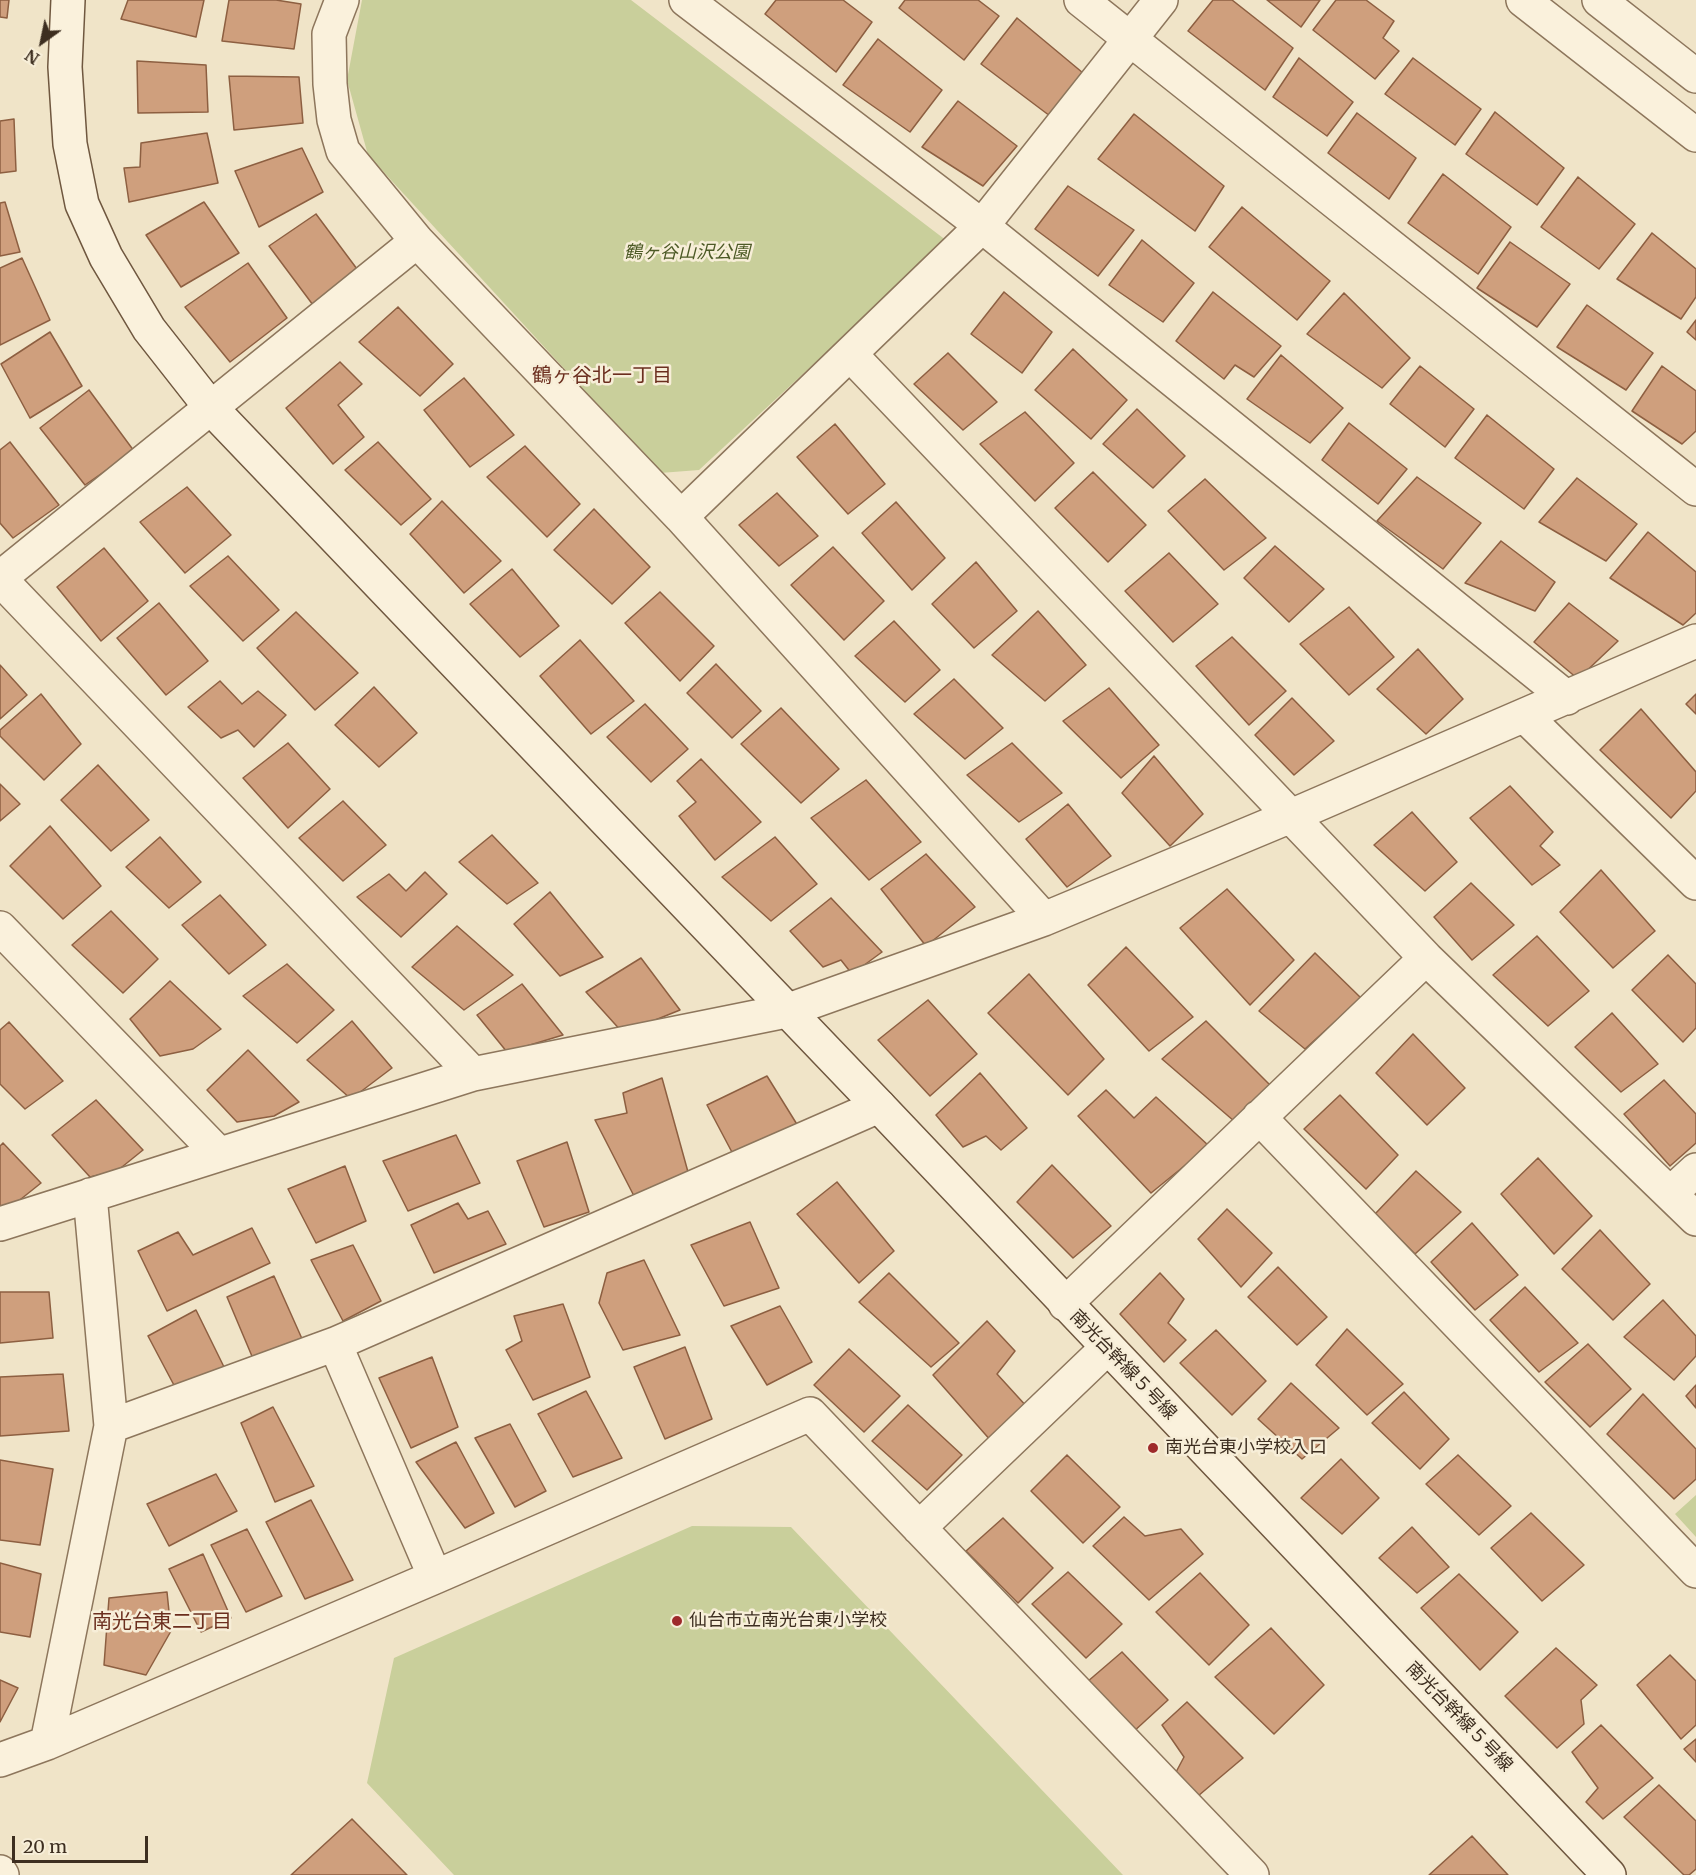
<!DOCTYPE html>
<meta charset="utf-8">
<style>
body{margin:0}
#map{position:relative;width:1696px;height:1875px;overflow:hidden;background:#f0e4c8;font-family:Merriweather,serif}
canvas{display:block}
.north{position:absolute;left:12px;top:12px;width:60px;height:60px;-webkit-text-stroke:4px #f7eed8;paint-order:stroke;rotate:213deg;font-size:16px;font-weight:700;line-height:24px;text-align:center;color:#3d2e20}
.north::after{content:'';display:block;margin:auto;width:21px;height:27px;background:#3d2e20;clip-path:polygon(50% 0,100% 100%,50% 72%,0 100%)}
.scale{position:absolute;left:12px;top:1836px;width:136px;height:27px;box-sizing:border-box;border:3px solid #3d2e20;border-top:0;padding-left:8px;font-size:18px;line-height:21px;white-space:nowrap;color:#3d2e20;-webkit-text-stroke:4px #f7eed8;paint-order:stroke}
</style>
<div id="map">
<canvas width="1696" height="1875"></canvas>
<div class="north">N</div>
<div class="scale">20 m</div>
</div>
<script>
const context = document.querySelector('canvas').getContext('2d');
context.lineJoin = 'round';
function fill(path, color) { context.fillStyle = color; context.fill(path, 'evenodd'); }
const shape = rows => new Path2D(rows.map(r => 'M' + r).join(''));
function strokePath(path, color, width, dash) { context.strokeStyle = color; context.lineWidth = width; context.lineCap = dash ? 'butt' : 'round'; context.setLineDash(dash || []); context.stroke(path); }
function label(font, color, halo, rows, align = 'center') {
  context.font = font + ' Merriweather,"Noto Sans JP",serif'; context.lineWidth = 5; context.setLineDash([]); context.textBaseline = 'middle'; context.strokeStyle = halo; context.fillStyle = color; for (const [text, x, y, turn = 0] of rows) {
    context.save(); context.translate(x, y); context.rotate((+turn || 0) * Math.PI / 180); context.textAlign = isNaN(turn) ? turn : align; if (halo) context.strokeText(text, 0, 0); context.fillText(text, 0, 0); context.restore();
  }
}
fill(shape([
 [362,0,631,0,947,241,699,470,660,473,368,155,347,80],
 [1696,1495,1696,1537,1675,1514],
 [692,1526,791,1527,1123,1875,454,1875,367,1783,394,1658]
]), '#c9cf9b');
const building = shape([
 [0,0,9,0,7,18,0,17,0,0],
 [128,0,204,0,196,37,121,19,128,0],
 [229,0,276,0,301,4,294,49,222,41,229,0],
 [776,0,843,0,872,22,836,72,765,14,776,0],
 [905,0,978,0,999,16,964,60,899,8,905,0],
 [1213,0,1232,0,1293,48,1265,90,1188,31,1213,0],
 [1267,0,1320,0,1301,27,1267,0],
 [1336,0,1366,0,1394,21,1383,38,1399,51,1375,79,1313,30,1336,0],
 [1017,18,1083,73,1050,116,981,64,1017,18],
 [878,39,942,90,910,132,843,85,878,39],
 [1299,58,1353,102,1327,136,1273,97,1299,58],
 [1413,58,1481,109,1455,145,1385,94,1413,58],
 [137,61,206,65,208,112,138,113,137,61],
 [229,76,299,77,303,123,234,130,229,76],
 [958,101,1017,146,983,186,922,147,958,101],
 [1495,112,1564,168,1537,205,1466,154,1495,112],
 [1357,113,1416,158,1389,199,1328,153,1357,113],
 [1134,114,1224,186,1195,231,1098,159,1134,114],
 [14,119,16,171,0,173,0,121,14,119],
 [207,133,218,183,129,202,124,168,140,167,141,143,207,133],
 [302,148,323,192,259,227,235,171,302,148],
 [1443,174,1511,227,1478,274,1408,223,1443,174],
 [1578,177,1635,224,1599,269,1541,227,1578,177],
 [1068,186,1134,230,1098,276,1035,229,1068,186],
 [5,202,20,252,0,256,0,203,5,202],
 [204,202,239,253,181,287,146,235,204,202],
 [1242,207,1330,281,1297,320,1209,247,1242,207],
 [316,214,360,273,313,305,269,246,316,214],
 [1652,233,1696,269,1696,297,1681,319,1617,279,1652,233],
 [1142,240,1194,283,1163,322,1109,285,1142,240],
 [1510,242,1570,284,1537,327,1477,288,1510,242],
 [22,258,50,320,0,345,0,268,22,258],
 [248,263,287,318,230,362,185,307,248,263],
 [1004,292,1052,332,1022,373,971,334,1004,292],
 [1213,292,1281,346,1254,377,1235,365,1224,379,1176,341,1213,292],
 [1344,293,1410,358,1382,388,1307,334,1344,293],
 [1587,305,1653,353,1626,390,1557,347,1587,305],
 [398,307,453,364,420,396,359,342,398,307],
 [1696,320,1696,340,1687,332,1696,320],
 [50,332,82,386,30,418,1,364,50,332],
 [1073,349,1127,400,1091,439,1035,390,1073,349],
 [948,353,997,402,963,430,914,384,948,353],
 [1281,355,1343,408,1310,443,1247,399,1281,355],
 [340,362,362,384,338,405,364,437,333,464,286,408,340,362],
 [1420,366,1474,409,1445,447,1390,404,1420,366],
 [1662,366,1696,391,1696,431,1682,444,1632,411,1662,366],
 [464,378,514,435,470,467,424,410,464,378],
 [89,390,134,451,85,485,40,428,89,390],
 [1137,409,1185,456,1153,488,1103,444,1137,409],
 [1025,412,1074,463,1035,501,980,444,1025,412],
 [1487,415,1554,469,1524,509,1455,458,1487,415],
 [1349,423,1407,469,1378,504,1322,460,1349,423],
 [835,424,885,484,848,514,797,457,835,424],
 [10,442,59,505,13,538,0,523,0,450,10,442],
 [378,442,431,499,401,525,345,470,378,442],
 [525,446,580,504,547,537,487,477,525,446],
 [1093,472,1146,525,1108,562,1055,508,1093,472],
 [1417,477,1481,523,1443,569,1377,521,1417,477],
 [1577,478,1637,524,1606,561,1539,522,1577,478],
 [1205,479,1266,538,1224,570,1168,511,1205,479],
 [187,487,231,535,185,573,140,522,187,487],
 [777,493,818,536,779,566,739,525,777,493],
 [442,501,501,561,464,593,410,534,442,501],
 [896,502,945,558,912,590,862,533,896,502],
 [594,509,650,567,612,604,554,550,594,509],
 [1648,532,1696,572,1696,613,1683,625,1610,578,1648,532],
 [1501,541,1555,582,1535,611,1465,583,1501,541],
 [1275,546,1324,589,1289,622,1244,578,1275,546],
 [833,547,884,601,844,640,791,585,833,547],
 [104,548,148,601,101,641,57,587,104,548],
 [1169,553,1218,604,1173,642,1125,591,1169,553],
 [228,556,279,610,243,641,190,586,228,556],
 [976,562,1017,611,974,648,932,604,976,562],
 [512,569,559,626,520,657,470,604,512,569],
 [660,592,714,646,680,681,625,623,660,592],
 [159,603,208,661,166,695,117,638,159,603],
 [1569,603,1618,641,1578,679,1534,642,1569,603],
 [1349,607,1394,657,1349,695,1300,644,1349,607],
 [1038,611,1086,665,1045,701,992,655,1038,611],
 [296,612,358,673,315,710,257,648,296,612],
 [894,621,940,670,905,702,855,656,894,621],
 [1232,637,1286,691,1249,725,1196,666,1232,637],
 [580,640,634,701,591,734,540,676,580,640],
 [1418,649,1463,699,1426,734,1377,689,1418,649],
 [716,664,761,711,732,738,687,693,716,664],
 [0,665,27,695,0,719,0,665],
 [954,679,1003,728,965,759,914,714,954,679],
 [220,681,242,704,258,691,286,715,254,747,238,730,221,738,188,707,220,681],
 [374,687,417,733,379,767,335,725,374,687],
 [1109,688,1159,745,1121,778,1063,721,1109,688],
 [41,694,81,744,44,780,0,736,0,730,41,694],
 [1696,694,1696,714,1686,704,1696,694],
 [1292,698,1334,741,1294,775,1255,735,1292,698],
 [645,704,688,749,651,782,607,737,645,704],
 [781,708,839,769,801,803,741,744,781,708],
 [1641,709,1696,772,1696,791,1671,818,1600,750,1641,709],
 [288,743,330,789,288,828,243,778,288,743],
 [1012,743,1062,793,1019,822,967,775,1012,743],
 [1154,756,1203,814,1170,846,1122,793,1154,756],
 [701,759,761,822,715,860,679,816,696,802,677,781,701,759],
 [98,765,149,820,111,851,61,800,98,765],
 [866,780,921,842,869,880,811,818,866,780],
 [0,784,20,804,0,821,0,784],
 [1510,786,1553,832,1540,846,1560,865,1532,885,1470,818,1510,786],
 [343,801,386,845,343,881,299,838,343,801],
 [1068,804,1111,856,1067,887,1026,839,1068,804],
 [1412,812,1457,862,1425,891,1374,845,1412,812],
 [50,826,101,886,63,919,10,866,50,826],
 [492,835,538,883,507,904,459,862,492,835],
 [160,837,201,882,169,908,126,867,160,837],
 [775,837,817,884,771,921,722,877,775,837],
 [926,854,975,907,926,946,881,889,926,854],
 [1601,870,1655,931,1613,968,1560,912,1601,870],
 [425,872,447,894,401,937,357,897,389,874,406,891,425,872],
 [1471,883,1514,925,1472,960,1434,917,1471,883],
 [1227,889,1294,960,1250,1005,1180,928,1227,889],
 [550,892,603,957,560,976,514,924,550,892],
 [220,895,266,945,229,974,182,925,220,895],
 [831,898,882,952,852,974,841,960,823,967,790,931,831,898],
 [111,911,158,959,123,993,72,945,111,911],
 [457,926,513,975,464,1010,412,967,457,926],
 [1537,936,1589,991,1548,1026,1493,975,1537,936],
 [1126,947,1193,1017,1149,1051,1088,985,1126,947],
 [1315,953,1361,998,1305,1049,1259,1011,1315,953],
 [1668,955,1696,984,1696,1028,1683,1042,1632,990,1668,955],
 [641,958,680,1010,623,1033,586,992,641,958],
 [287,964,334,1010,297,1043,243,996,287,964],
 [1029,974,1104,1059,1068,1095,988,1013,1029,974],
 [170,981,221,1029,193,1049,160,1056,130,1019,170,981],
 [522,984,563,1035,507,1052,477,1015,522,984],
 [928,1000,977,1054,930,1096,878,1040,928,1000],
 [1612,1013,1658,1064,1621,1092,1575,1047,1612,1013],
 [352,1021,392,1068,351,1099,307,1060,352,1021],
 [1206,1021,1271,1086,1234,1121,1162,1059,1206,1021],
 [9,1022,63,1081,25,1109,0,1084,0,1030,9,1022],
 [1413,1034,1465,1088,1427,1125,1376,1073,1413,1034],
 [248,1050,299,1102,274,1116,237,1122,207,1090,248,1050],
 [980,1073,1027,1128,1001,1150,986,1136,963,1147,936,1115,980,1073],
 [767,1076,798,1126,734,1156,707,1105,767,1076],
 [662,1078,688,1172,634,1196,595,1120,627,1113,623,1093,662,1078],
 [1664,1080,1696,1114,1696,1143,1670,1166,1624,1114,1664,1080],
 [1106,1090,1134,1118,1156,1097,1209,1146,1151,1193,1078,1116,1106,1090],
 [1340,1095,1398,1155,1366,1189,1304,1129,1340,1095],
 [96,1100,143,1150,117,1171,90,1177,52,1135,96,1100],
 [456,1135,480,1183,408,1211,383,1161,456,1135],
 [567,1142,589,1212,544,1227,517,1161,567,1142],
 [3,1143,41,1183,6,1211,0,1212,0,1146,3,1143],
 [1538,1158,1592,1216,1554,1254,1501,1194,1538,1158],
 [1052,1165,1111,1226,1073,1258,1017,1202,1052,1165],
 [345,1166,366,1221,316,1243,288,1189,345,1166],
 [1416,1171,1461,1212,1415,1254,1375,1214,1416,1171],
 [837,1182,894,1251,859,1283,797,1214,837,1182],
 [458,1203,468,1219,488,1211,506,1244,434,1273,411,1225,458,1203],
 [1227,1209,1272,1253,1241,1287,1198,1239,1227,1209],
 [750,1222,779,1288,724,1306,691,1245,750,1222],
 [1472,1223,1518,1275,1475,1310,1431,1262,1472,1223],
 [252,1228,270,1263,167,1311,138,1251,178,1232,193,1255,252,1228],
 [1600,1230,1650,1284,1613,1320,1562,1269,1600,1230],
 [353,1245,381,1301,343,1321,311,1260,353,1245],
 [644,1260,680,1335,623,1350,599,1303,607,1273,644,1260],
 [1278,1267,1327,1317,1297,1345,1248,1297,1278,1267],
 [889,1273,959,1343,931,1367,859,1302,889,1273],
 [1160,1273,1184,1299,1168,1323,1186,1340,1164,1362,1120,1314,1160,1273],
 [274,1276,303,1341,254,1361,227,1297,274,1276],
 [1525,1287,1578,1343,1539,1372,1490,1320,1525,1287],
 [0,1292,49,1292,53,1338,0,1343,0,1292],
 [1663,1300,1696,1336,1696,1356,1674,1380,1624,1337,1663,1300],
 [563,1304,590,1377,533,1400,506,1350,522,1341,514,1316,563,1304],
 [780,1306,812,1362,767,1385,731,1326,780,1306],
 [196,1310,225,1369,176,1389,148,1336,196,1310],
 [987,1321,1015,1351,997,1374,1028,1408,992,1442,933,1375,987,1321],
 [1347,1329,1403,1384,1367,1415,1316,1365,1347,1329],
 [1216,1330,1266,1381,1232,1415,1180,1363,1216,1330],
 [1588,1344,1631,1389,1590,1427,1545,1382,1588,1344],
 [685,1347,712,1419,665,1439,634,1367,685,1347],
 [849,1349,900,1396,864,1432,814,1385,849,1349],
 [432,1357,458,1427,411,1448,379,1378,432,1357],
 [63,1374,69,1431,0,1436,0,1377,63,1374],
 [1291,1383,1339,1428,1302,1459,1258,1419,1291,1383],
 [1696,1385,1696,1408,1686,1396,1696,1385],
 [586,1391,622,1458,573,1477,538,1414,586,1391],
 [1404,1392,1449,1439,1420,1469,1372,1423,1404,1392],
 [1643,1394,1696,1449,1696,1479,1674,1499,1607,1434,1643,1394],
 [908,1405,962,1455,927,1490,872,1441,908,1405],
 [273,1407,314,1486,275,1502,241,1423,273,1407],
 [510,1424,546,1491,515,1507,475,1438,510,1424],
 [456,1442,494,1513,465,1528,416,1462,456,1442],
 [1067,1455,1120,1507,1083,1543,1031,1491,1067,1455],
 [1458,1455,1511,1506,1479,1535,1426,1484,1458,1455],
 [1341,1459,1379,1498,1342,1534,1301,1498,1341,1459],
 [0,1460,53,1469,40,1545,0,1540,0,1460],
 [216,1474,237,1511,169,1546,147,1504,216,1474],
 [311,1500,353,1580,305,1599,266,1522,311,1500],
 [1531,1513,1584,1565,1542,1601,1491,1548,1531,1513],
 [1124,1517,1145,1536,1181,1529,1203,1554,1149,1600,1093,1546,1124,1517],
 [1003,1518,1053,1568,1018,1603,966,1551,1003,1518],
 [1412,1527,1449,1567,1417,1593,1379,1558,1412,1527],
 [247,1529,282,1596,246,1612,211,1545,247,1529],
 [203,1554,231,1618,201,1632,169,1569,203,1554],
 [0,1563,41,1574,30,1637,0,1632,0,1563],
 [1068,1572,1122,1624,1086,1658,1032,1604,1068,1572],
 [1200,1573,1249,1625,1209,1665,1156,1612,1200,1573],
 [1459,1574,1518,1632,1480,1670,1421,1608,1459,1574],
 [167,1592,171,1631,146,1675,104,1665,109,1598,167,1592],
 [1271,1628,1324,1685,1274,1734,1215,1677,1271,1628],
 [1556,1648,1597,1685,1581,1700,1584,1724,1557,1748,1505,1696,1556,1648],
 [1122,1652,1168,1700,1132,1733,1087,1682,1122,1652],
 [1670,1655,1696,1681,1696,1725,1681,1739,1637,1685,1670,1655],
 [0,1680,18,1688,0,1722,0,1680],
 [1187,1702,1243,1758,1198,1796,1175,1774,1184,1757,1162,1725,1187,1702],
 [1601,1725,1653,1778,1603,1819,1586,1802,1598,1788,1572,1752,1601,1725],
 [1696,1739,1696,1762,1684,1749,1696,1739],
 [1659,1785,1696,1821,1696,1869,1689,1875,1684,1875,1624,1817,1659,1785],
 [352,1819,407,1875,291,1875,352,1819],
 [1472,1836,1508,1875,1429,1875,1472,1836]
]);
fill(building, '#cf9f7d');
strokePath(building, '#8d5f41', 1.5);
const street = shape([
 [342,0,329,34,330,84,334,120,343,151,417,241,681,517,1044,919],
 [686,0,982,226,1567,698],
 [1081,0,1696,489],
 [1523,0,1696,135],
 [1599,0,1696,76],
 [850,354,1426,958,1696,1219],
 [681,517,982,226,1161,0],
 [0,578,417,241],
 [0,579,473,1074],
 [1525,716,1696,883],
 [0,928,219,1154],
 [1259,1117,1696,1571],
 [1671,1193,1696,1170],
 [90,1195,111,1426],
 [0,1224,473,1074,786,1011,1044,919,1291,816,1696,641],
 [1065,1304,1426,958],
 [335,1344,435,1577],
 [919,1528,1107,1348],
 [47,1743,111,1426,335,1344,879,1106],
 [0,1760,47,1743,435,1577,810,1414,1252,1875],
 [0,1872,2,1875]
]);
const secondary = shape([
 [68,0,65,67,70,144,82,204,106,257,149,329,211,408,879,1106,1609,1875]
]);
strokePath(street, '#8d765c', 36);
strokePath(secondary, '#6f573f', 36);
strokePath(street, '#faf1dc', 33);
strokePath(secondary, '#faf1dc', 33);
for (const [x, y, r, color] of [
 [1153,1448,6,"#9e2a2b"],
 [677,1621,6,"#9e2a2b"]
]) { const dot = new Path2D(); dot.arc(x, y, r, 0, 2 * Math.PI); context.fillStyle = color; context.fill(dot); strokePath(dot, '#f7eed8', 2); }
label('italic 18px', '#4d5a26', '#f7eed8', [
 ["鶴ヶ谷山沢公園",687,253]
]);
label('18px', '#3d2e20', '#f7eed8', [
 ["南光台幹線５号線",1123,1365,46],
 ["南光台幹線５号線",1459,1717,46]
]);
label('18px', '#3d2e20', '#f7eed8', [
 ["南光台東小学校入口",1165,1448],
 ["仙台市立南光台東小学校",689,1621]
], 'left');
label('20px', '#6b2e1e', '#f7eed8', [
 ["鶴ヶ谷北一丁目",602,376],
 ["南光台東二丁目",162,1622]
]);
</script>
